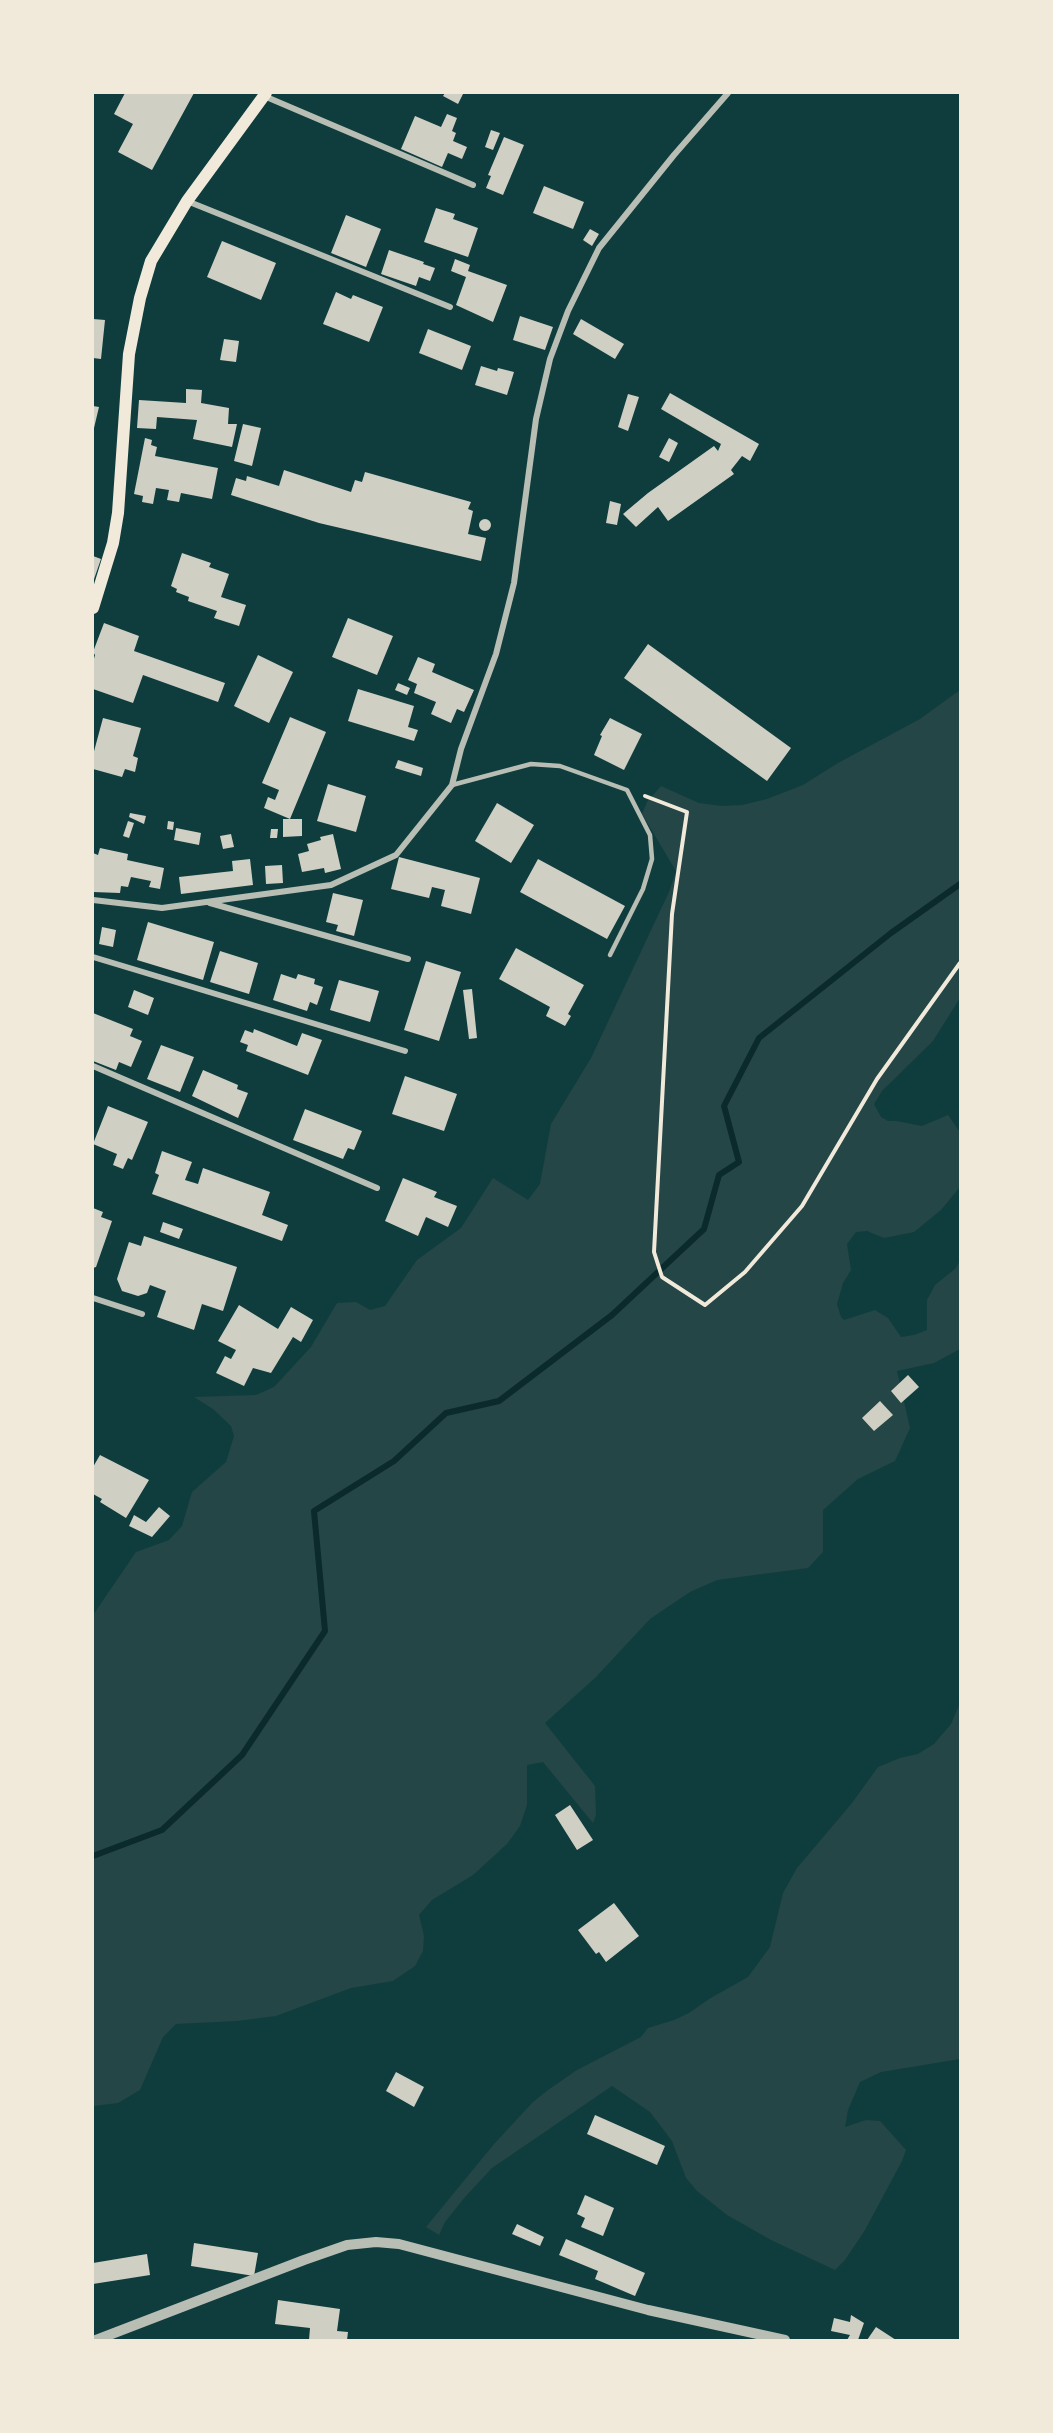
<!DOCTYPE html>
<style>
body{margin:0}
#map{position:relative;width:1053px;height:2433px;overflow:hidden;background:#0f3d3e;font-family:"Asap Condensed",sans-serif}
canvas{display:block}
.frame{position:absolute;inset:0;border:94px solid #f1e9da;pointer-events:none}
</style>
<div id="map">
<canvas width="1053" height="2433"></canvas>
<div class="frame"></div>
</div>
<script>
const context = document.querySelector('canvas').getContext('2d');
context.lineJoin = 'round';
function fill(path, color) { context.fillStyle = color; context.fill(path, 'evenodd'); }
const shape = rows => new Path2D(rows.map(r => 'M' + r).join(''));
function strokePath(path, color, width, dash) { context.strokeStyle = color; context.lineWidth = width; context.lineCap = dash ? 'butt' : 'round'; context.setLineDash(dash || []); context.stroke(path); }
fill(shape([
 [960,690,960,998,933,1041,882,1091,874,1104,881,1117,888,1121,896,1121,922,1126,948,1115,960,1132,960,1187,941,1210,914,1232,884,1238,867,1231,856,1232,847,1244,851,1270,843,1283,837,1304,841,1317,844,1320,875,1310,888,1318,901,1337,914,1335,927,1330,927,1300,935,1285,956,1268,960,1260,960,1349,934,1363,897,1371,910,1428,895,1461,858,1479,823,1510,823,1552,808,1568,717,1580,690,1592,650,1619,596,1677,545,1723,595,1786,596,1815,593,1823,543,1762,527,1765,527,1805,520,1826,507,1844,473,1875,432,1900,419,1915,424,1936,423,1951,415,1966,393,1981,351,1988,276,2016,237,2021,176,2024,163,2037,140,2090,118,2103,93,2106,93,1615,136,1552,169,1540,182,1526,192,1492,226,1462,234,1436,231,1426,213,1409,194,1397,256,1395,274,1387,311,1347,337,1303,356,1302,370,1310,385,1306,417,1260,461,1228,493,1178,528,1200,540,1184,551,1124,591,1058,669,892,676,871,642,814,647,802,661,786,699,803,722,806,742,805,767,799,803,785,838,763,920,719],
 [960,1703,960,2059,881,2072,860,2082,848,2110,845,2127,866,2120,880,2121,906,2150,902,2161,865,2230,845,2260,835,2270,771,2240,727,2215,697,2191,686,2178,672,2141,650,2112,612,2086,492,2168,465,2197,445,2222,439,2235,426,2227,494,2144,533,2102,548,2090,577,2070,641,2037,648,2028,674,2020,689,2013,709,1999,748,1977,770,1947,783,1893,797,1868,852,1803,878,1767,900,1758,918,1754,934,1744,951,1724]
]), '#244646');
strokePath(shape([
 [93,1856,162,1830,242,1755,325,1631,314,1511,394,1461,446,1413,499,1401,612,1315,704,1229,719,1175,739,1162,724,1106,759,1038,891,933,960,884]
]), '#0a2a2b', 6);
fill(shape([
 [125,93,194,93,152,170,118,152,133,124,114,114],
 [445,93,460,93,463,94,458,104,443,96],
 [447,114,457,118,452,131,456,133,453,141,467,147,462,159,448,153,442,167,401,149,415,116,441,127],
 [491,130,500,133,493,150,485,147],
 [504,137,524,145,503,195,486,188,491,176,488,175],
 [544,186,584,202,573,229,533,213],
 [436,208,455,214,453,219,478,228,468,257,424,242],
 [346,215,381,229,366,267,331,253],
 [590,229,599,234,592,246,583,240],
 [222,241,276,263,261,300,207,277],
 [389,250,424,262,423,264,435,268,430,281,419,277,416,286,381,274],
 [455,259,470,265,468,271,507,285,493,322,456,305,466,277,451,271],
 [336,292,351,299,353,295,383,307,369,342,323,324],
 [520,316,553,327,545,350,513,340],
 [93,319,105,320,101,359,93,358],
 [581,319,624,344,615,359,573,334],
 [428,329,471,346,462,370,419,353],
 [224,339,239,341,236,362,220,360],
 [481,366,497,371,498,368,514,372,507,395,475,385],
 [186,389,202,390,201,403,229,408,228,424,237,424,232,447,193,439,197,420,157,417,156,429,137,428,139,400,186,403],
 [670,393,759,444,750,461,742,456,731,470,734,474,668,521,658,507,636,527,623,514,648,493,714,446,718,451,721,444,661,409],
 [628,394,639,397,628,431,618,427],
 [93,406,99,407,94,428,93,428],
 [243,424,261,428,252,466,234,461],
 [145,438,152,440,151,445,157,447,155,456,218,468,212,499,181,493,179,502,167,500,169,490,156,488,153,504,142,502,143,496,134,494],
 [669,438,678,443,669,462,659,457],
 [284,470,351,492,355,480,362,482,365,472,471,502,468,509,473,511,468,534,486,538,481,561,319,523,231,495,236,478,246,481,247,476,279,486],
 [610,501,621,504,617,525,606,523],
 '479 525a6 6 0 1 1 12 0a6 6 0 1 1-12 0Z',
 [182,553,211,563,209,567,229,574,221,597,246,605,239,626,214,618,217,611,188,601,189,597,176,592,177,589,171,586],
 [93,556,101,559,93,582],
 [348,618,393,636,377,675,332,657],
 [104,623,139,636,134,651,225,683,218,702,143,675,133,703,93,689,93,662,95,655,93,652],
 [648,644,791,748,767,781,624,678],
 [258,655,293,672,269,723,234,706],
 [418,657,435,664,432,672,474,690,464,712,457,709,451,723,431,714,436,702,414,693,417,684,408,680],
 [398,683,410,688,407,695,395,690],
 [358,689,414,706,408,727,418,730,414,741,348,721],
 [290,717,326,732,290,819,302,819,302,836,283,837,283,819,290,819,264,808,268,797,275,800,279,790,262,783],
 [103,718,141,728,133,756,138,758,135,772,125,769,122,777,93,769,93,755],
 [610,718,642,734,624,770,594,755,602,736,600,735],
 [398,760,423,768,421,776,395,768],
 [328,784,366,796,356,832,317,821],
 [497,803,534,825,511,863,475,841],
 [130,813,146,816,144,824,129,817],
 [128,821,134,823,129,838,123,836],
 [168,821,174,822,173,830,167,829],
 [176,828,201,833,199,845,174,840],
 [271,829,278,829,277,838,270,838],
 [231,834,234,847,223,849,220,836],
 [333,834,341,869,325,873,324,868,302,872,298,854,309,851,307,844,321,840,320,837],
 [100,848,128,854,127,860,164,868,160,889,149,887,151,881,131,877,128,887,121,886,120,893,93,892,93,853,98,855],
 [399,857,480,878,471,914,441,906,445,890,432,887,429,898,391,889],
 [250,859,253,885,181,894,179,877,233,871,232,861],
 [538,859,625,906,607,939,520,892],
 [282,865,283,883,266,884,265,866],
 [333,893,363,900,354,936,336,931,338,925,326,922],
 [148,922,214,942,203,980,137,960],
 [102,927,116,930,113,947,99,944],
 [516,948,584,985,568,1014,571,1016,565,1026,546,1016,550,1007,499,979],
 [220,951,258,963,249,994,210,982],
 [426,961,461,972,439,1041,404,1030],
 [281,974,296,979,298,974,315,979,314,984,323,987,317,1005,310,1002,307,1011,273,1000],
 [339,980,379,991,370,1022,330,1010],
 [472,989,477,1038,469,1039,463,990],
 [134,990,154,998,148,1015,128,1007],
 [93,1013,133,1029,130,1036,142,1041,131,1067,119,1062,116,1070,93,1061],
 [254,1029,297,1046,302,1033,322,1040,308,1075,246,1051,248,1045,240,1042,245,1030,253,1033],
 [161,1045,194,1057,180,1092,147,1079],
 [203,1070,238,1085,237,1089,248,1093,238,1118,192,1096],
 [405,1076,457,1094,444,1131,392,1114],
 [108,1106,148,1122,132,1160,128,1158,123,1169,113,1165,117,1154,93,1144],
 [305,1109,362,1131,354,1150,348,1148,343,1159,293,1140],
 [162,1151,192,1162,185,1180,198,1184,203,1168,270,1192,262,1215,288,1225,282,1241,152,1194,159,1175,155,1173],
 [403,1178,437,1192,434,1197,457,1206,448,1227,426,1217,418,1236,385,1221],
 [93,1208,103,1212,101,1217,112,1221,96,1267,93,1268],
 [163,1222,183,1229,179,1239,160,1232],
 [144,1236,237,1267,223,1311,202,1304,194,1330,157,1317,166,1291,150,1285,147,1293,138,1296,122,1291,117,1279,129,1242,141,1246],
 [239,1305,278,1329,291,1307,313,1320,301,1342,293,1337,271,1373,253,1368,244,1386,216,1373,225,1356,231,1359,236,1350,218,1341],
 [908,1375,919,1387,901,1403,891,1391],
 [880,1401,893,1415,874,1431,862,1418],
 [100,1455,149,1480,126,1518,100,1502,102,1499,93,1494,93,1467],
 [159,1507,170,1516,152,1537,129,1526,134,1515,146,1522],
 [570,1805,593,1840,577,1850,555,1815],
 [614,1903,639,1936,606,1962,599,1952,596,1954,578,1930],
 [396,2072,424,2087,414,2107,386,2091],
 [595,2115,665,2146,657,2165,587,2134],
 [585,2195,614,2208,603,2236,581,2227,585,2218,577,2214],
 [517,2224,544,2237,540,2246,512,2234],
 [566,2239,645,2273,635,2296,595,2279,598,2271,559,2255],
 [194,2243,258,2253,254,2276,191,2266],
 [147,2254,150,2275,93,2284,93,2263],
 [278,2300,340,2309,337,2331,348,2332,347,2340,309,2340,310,2328,275,2324],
 [851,2315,864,2323,858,2340,847,2340,850,2335,831,2331,834,2318,850,2322],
 [876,2327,896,2340,867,2340]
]), '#cfcfc3');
strokePath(shape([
 [645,796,687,812,672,914,654,1252,662,1277,705,1305,745,1272,802,1206,877,1079,960,963]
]), '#f1e9da', 4);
strokePath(shape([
 [452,785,531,764,560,766,627,790,650,835,652,859,643,889,610,955]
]), '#b8beb3', 4.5);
strokePath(shape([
 [264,96,473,185],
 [187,201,450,307],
 [93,900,162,908,331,885,396,855,452,785,461,749,496,654,514,583,536,419,550,359,568,311,599,248,674,155,728,93],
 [210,903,408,959],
 [93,957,405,1051],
 [93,1066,377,1188],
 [93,1298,142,1314]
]), '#b8beb3', 6);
strokePath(shape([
 [96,2340,304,2260,347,2245,376,2242,399,2244,648,2310,785,2340]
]), '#b8beb3', 10);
strokePath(shape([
 [93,608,113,543,118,513,129,354,140,298,151,261,187,201,266,93]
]), '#f1e9da', 12);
</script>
